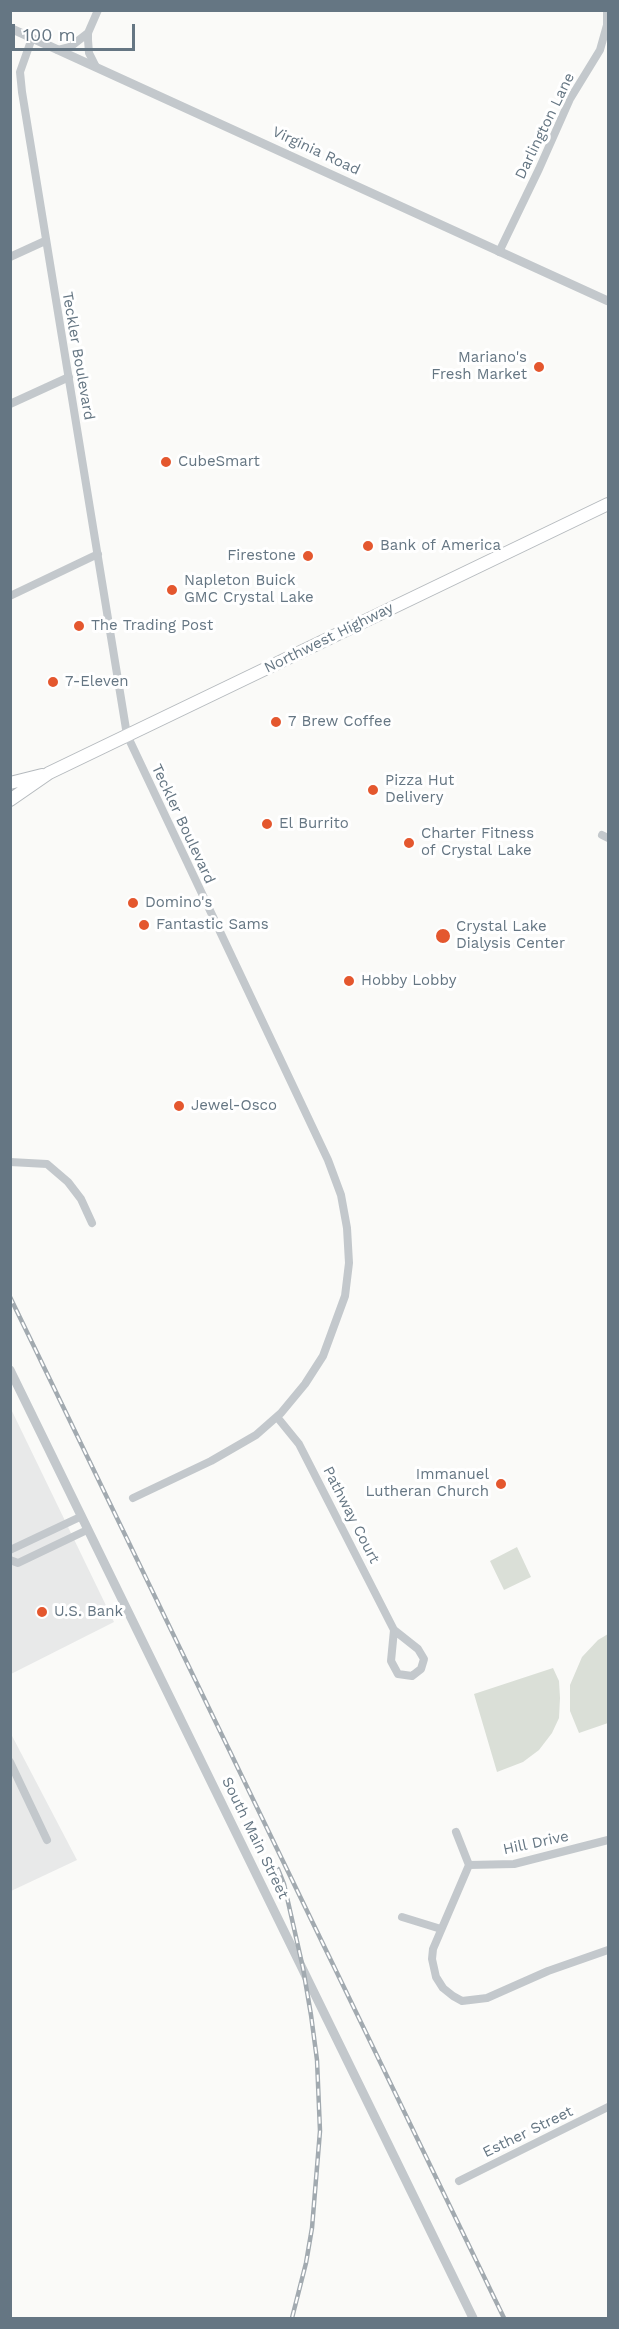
<!DOCTYPE html>
<style>
body{margin:0}
#map{position:relative;width:619px;height:2329px;overflow:hidden;background:#fafaf8;font-family:"Work Sans",sans-serif}
canvas{display:block}
.frame{position:absolute;inset:0;border:12px solid #657683;pointer-events:none}
.scale{position:absolute;left:12px;top:24px;width:123px;height:27px;box-sizing:border-box;border:3px solid #657683;border-top:0;padding-left:8px;font-size:18px;line-height:21px;white-space:nowrap;color:#657683;-webkit-text-stroke:4px #fff;paint-order:stroke}
</style>
<div id="map">
<canvas width="619" height="2329"></canvas>
<div class="frame"></div>
<div class="scale">100 m</div>
</div>
<script>
const context = document.querySelector('canvas').getContext('2d');
context.lineJoin = 'round';
function fill(path, color) { context.fillStyle = color; context.fill(path, 'evenodd'); }
const shape = rows => new Path2D(rows.map(r => 'M' + r).join(''));
function strokePath(path, color, width, dash) { context.strokeStyle = color; context.lineWidth = width; context.lineCap = dash ? 'butt' : 'round'; context.setLineDash(dash || []); context.stroke(path); }
function label(font, color, halo, rows, align = 'center') {
  context.font = font + ' "Work Sans",sans-serif'; context.lineWidth = 6; context.setLineDash([]); context.textBaseline = 'middle'; context.strokeStyle = halo; context.fillStyle = color; for (const [text, x, y, turn = 0] of rows) {
    context.save(); context.translate(x, y); context.rotate((+turn || 0) * Math.PI / 180); context.textAlign = isNaN(turn) ? turn : align; if (halo) context.strokeText(text, 0, 0); context.fillText(text, 0, 0); context.restore();
  }
}
fill(shape([
 [10,1407,114,1622,11,1674,10,1674],
 [10,1732,77,1860,11,1891,10,1890]
]), '#e8e9e9');
fill(shape([
 [517,1547,531,1577,504,1590,490,1561],
 [608,1634,608,1723,579,1733,570,1711,570,1685,582,1657,598,1640],
 [553,1668,559,1681,560,1698,559,1718,552,1733,539,1750,523,1762,497,1772,474,1694]
]), '#dadfd7');
const primary = shape([
 [10,783,42,775],
 [10,800,49,773,608,504]
]);
strokePath(primary, '#b5babe', 14);
strokePath(shape([
 [32,38,20,72,22,92,127,735,328,1160,341,1195,347,1228,349,1263,345,1296,323,1356,305,1384,281,1413,256,1435,211,1461,133,1498],
 [58,50,70,47,88,33],
 [96,67,89,53,88,40,88,33,98,10],
 [499,252,539,169,570,99,600,50,607,25,607,10],
 [10,257,45,241],
 [10,404,69,377],
 [10,596,98,554],
 [602,835,608,838],
 [10,1162,47,1164,68,1182,81,1199,92,1223],
 [277,1417,299,1444,394,1630,391,1661,398,1674,412,1676,421,1669,424,1659,418,1649,394,1630],
 [10,1550,80,1517],
 [10,1560,18,1563,87,1530],
 [10,1762,47,1840],
 [456,1832,469,1865,433,1949,432,1959,436,1977,443,1988,453,1996,462,2001,487,1998,548,1971,608,1950],
 [469,1865,514,1864,608,1840],
 [402,1917,441,1929],
 [459,2181,608,2107]
]), '#c3c8cc', 8);
strokePath(shape([
 [10,28,608,301],
 [10,1370,473,2318]
]), '#c3c8cc', 9);
strokePath(primary, '#fff', 12);
const rail = shape([
 [10,1297,504,2318],
 [278,1869,284,1884,303,1968,311,2015,317,2060,320,2131,312,2228,306,2263,292,2318]
]);
strokePath(rail, '#a2aab0', 4.5);
strokePath(rail, '#fff', 2, [7]);
for (const [x, y, r, color] of [
 [539,367,6,"#e4572e"],
 [166,462,6,"#e4572e"],
 [368,546,6,"#e4572e"],
 [308,556,6,"#e4572e"],
 [172,590,6,"#e4572e"],
 [79,626,6,"#e4572e"],
 [53,682,6,"#e4572e"],
 [276,722,6,"#e4572e"],
 [373,790,6,"#e4572e"],
 [267,824,6,"#e4572e"],
 [409,843,6,"#e4572e"],
 [133,903,6,"#e4572e"],
 [144,925,6,"#e4572e"],
 [443,936,8,"#e4572e"],
 [349,981,6,"#e4572e"],
 [179,1106,6,"#e4572e"],
 [501,1484,6,"#e4572e"],
 [42,1612,6,"#e4572e"]
]) { const dot = new Path2D(); dot.arc(x, y, r, 0, 2 * Math.PI); context.fillStyle = color; context.fill(dot); strokePath(dot, '#fff', 2); }
label('15px', '#657683', '#fff', [
 ["Darlington Lane",545,126,-64],
 ["Virginia Road",316,151,25],
 ["Teckler Boulevard",78,356,80],
 ["Northwest Highway",329,638,-26],
 ["Teckler Boulevard",183,824,65],
 ["Pathway Court",351,1515,63],
 ["South Main Street",255,1838,64],
 ["Hill Drive",536,1843,-12],
 ["Esther Street",528,2132,-26]
]);
label('15px', '#657683', '#fff', [
 ["Mariano's",527,358,"right"],
 ["Fresh Market",527,375,"right"],
 ["CubeSmart",178,462],
 ["Bank of America",380,546],
 ["Firestone",296,556,"right"],
 ["Napleton Buick",184,581],
 ["GMC Crystal Lake",184,598],
 ["The Trading Post",91,626],
 ["7-Eleven",65,682],
 ["7 Brew Coffee",288,722],
 ["Pizza Hut",385,781],
 ["Delivery",385,798],
 ["El Burrito",279,824],
 ["Charter Fitness",421,834],
 ["of Crystal Lake",421,851],
 ["Domino's",145,903],
 ["Fantastic Sams",156,925],
 ["Crystal Lake",456,927],
 ["Dialysis Center",456,944],
 ["Hobby Lobby",361,981],
 ["Jewel-Osco",191,1106],
 ["Immanuel",489,1475,"right"],
 ["Lutheran Church",489,1492,"right"],
 ["U.S. Bank",54,1612]
], 'left');
</script>
